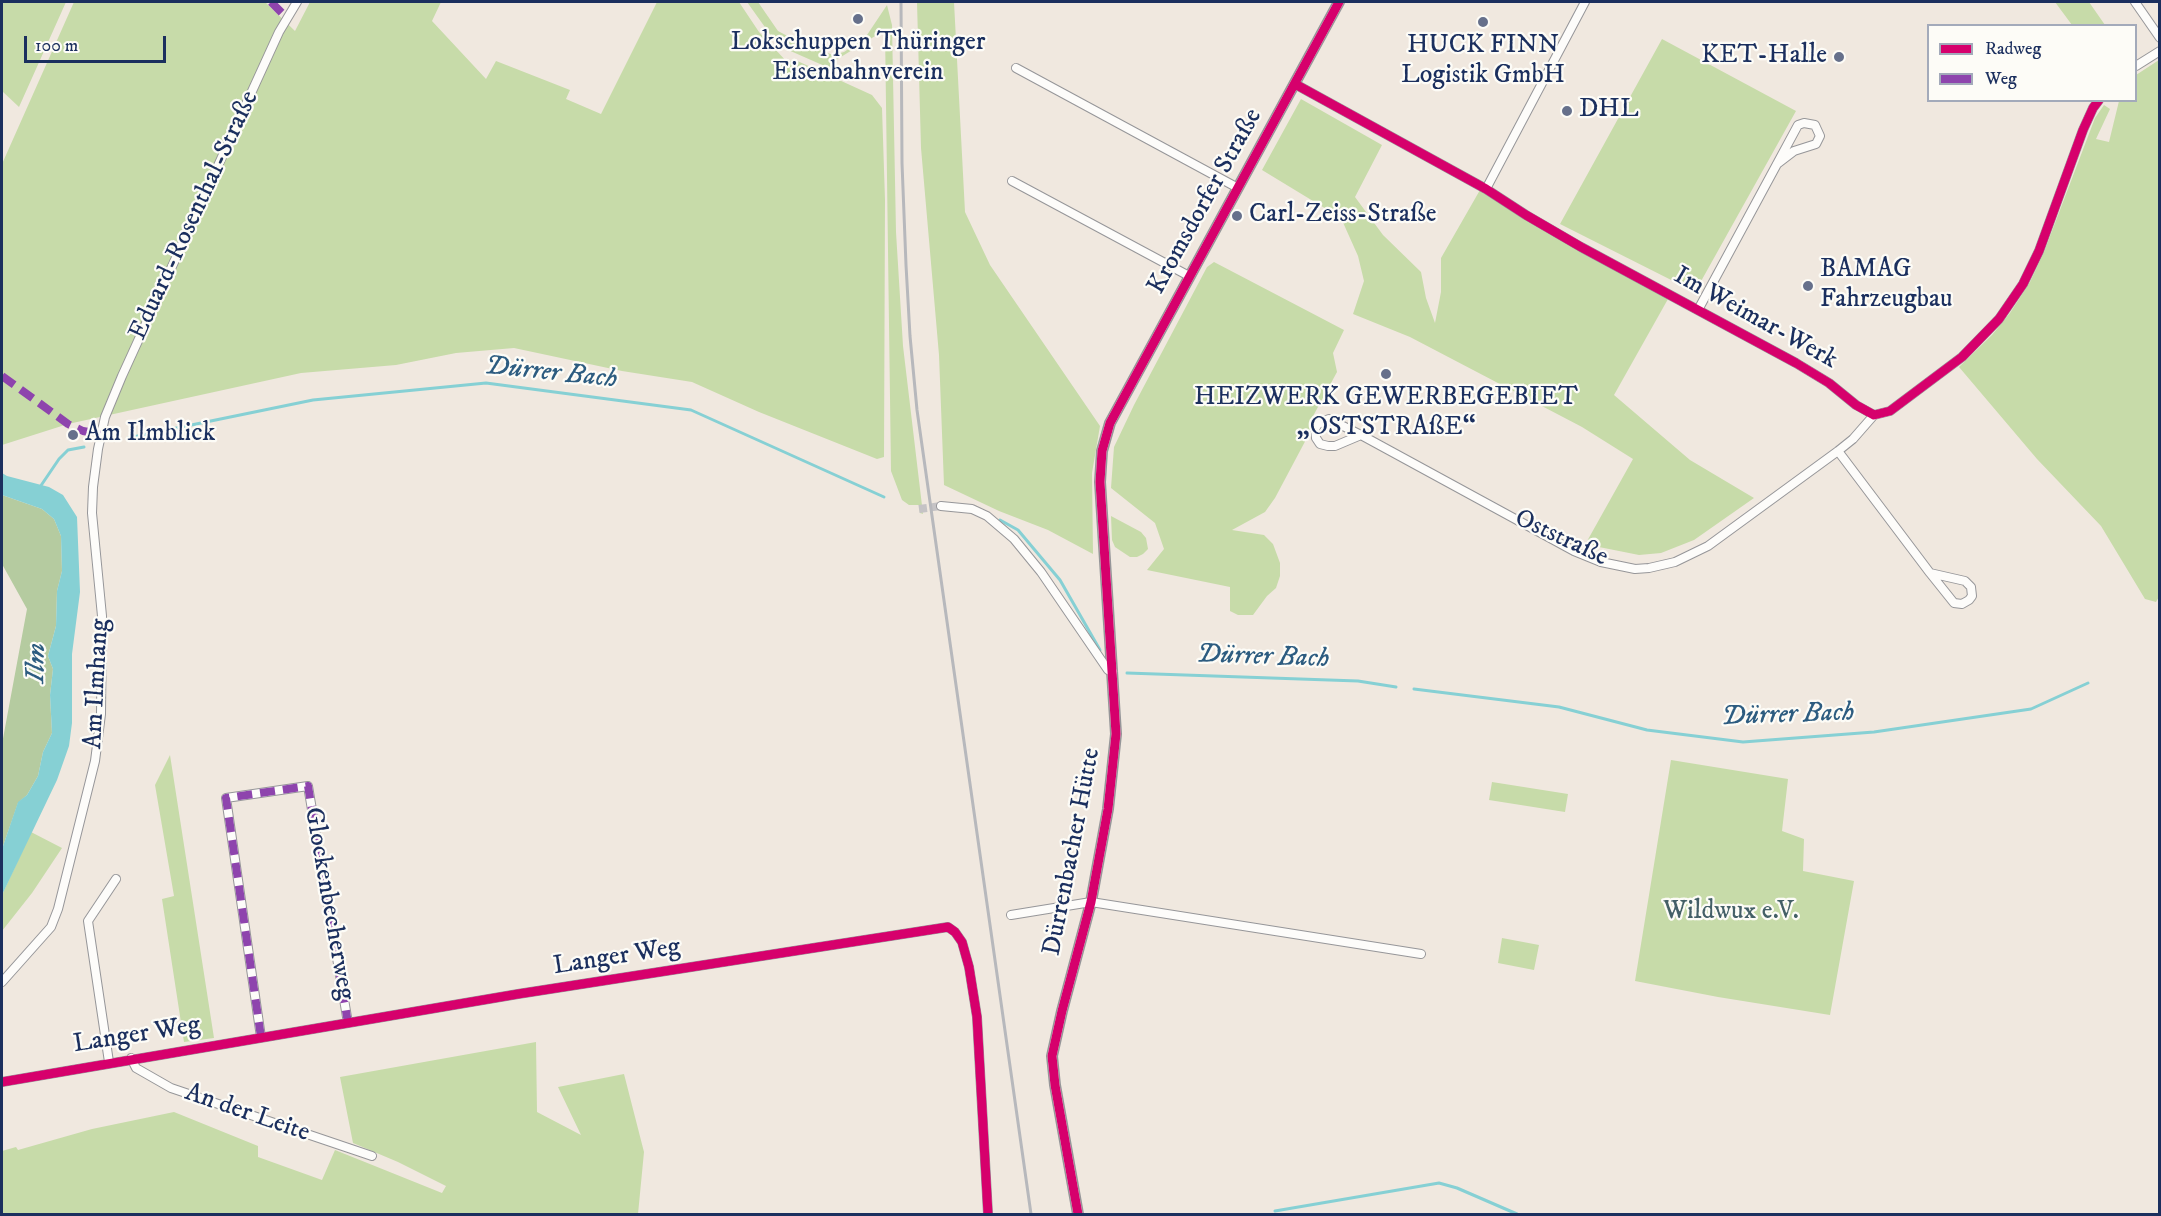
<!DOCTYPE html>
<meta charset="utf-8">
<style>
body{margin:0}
#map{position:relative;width:2161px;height:1216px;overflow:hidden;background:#f0e8df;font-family:"IM FELL DW Pica",serif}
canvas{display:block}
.frame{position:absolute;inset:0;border:3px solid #1b2f5e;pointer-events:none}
.legend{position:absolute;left:1927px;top:24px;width:210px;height:78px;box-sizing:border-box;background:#fdfcf7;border:2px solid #a3aaba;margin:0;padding:8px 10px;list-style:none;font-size:18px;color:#1b2f5e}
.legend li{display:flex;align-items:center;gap:12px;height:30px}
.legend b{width:30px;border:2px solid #a3aaba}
.scale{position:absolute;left:24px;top:36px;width:142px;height:27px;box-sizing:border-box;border:3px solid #1b2f5e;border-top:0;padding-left:8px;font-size:18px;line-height:21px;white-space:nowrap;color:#1b2f5e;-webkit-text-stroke:4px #fdfcf7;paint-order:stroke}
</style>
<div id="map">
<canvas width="2161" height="1216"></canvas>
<div class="frame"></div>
<ul class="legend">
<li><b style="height:8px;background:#d6006c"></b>Radweg</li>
<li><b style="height:8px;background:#8e44ad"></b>Weg</li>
</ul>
<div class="scale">100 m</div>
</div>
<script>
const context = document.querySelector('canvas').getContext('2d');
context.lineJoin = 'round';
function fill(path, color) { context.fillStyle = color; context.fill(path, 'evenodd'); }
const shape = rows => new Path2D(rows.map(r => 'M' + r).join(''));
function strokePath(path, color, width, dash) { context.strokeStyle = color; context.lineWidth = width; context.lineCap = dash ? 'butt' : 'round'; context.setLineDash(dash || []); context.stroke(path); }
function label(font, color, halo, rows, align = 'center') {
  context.font = font + ' "IM FELL DW Pica",serif'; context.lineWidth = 4.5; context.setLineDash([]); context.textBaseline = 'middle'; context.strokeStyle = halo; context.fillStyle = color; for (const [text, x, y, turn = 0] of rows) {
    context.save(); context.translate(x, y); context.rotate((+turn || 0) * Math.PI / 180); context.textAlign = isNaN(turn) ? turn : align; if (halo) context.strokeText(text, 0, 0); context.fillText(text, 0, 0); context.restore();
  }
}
fill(shape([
 [2,2,66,2,19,107,2,91],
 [74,2,265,2,295,31,310,2,441,2,432,21,486,79,496,61,570,90,566,99,601,114,657,2,739,2,759,32,788,63,793,59,872,95,882,108,885,200,884,457,877,459,759,412,692,382,622,371,514,348,456,353,396,365,301,373,68,424,2,445,2,164],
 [747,2,758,2,778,31,797,41,833,55,844,52,865,38,887,5,892,25,896,232,903,346,923,514,920,513,919,505,909,505,902,500,891,471,885,30,831,63,856,76,854,79,786,49,772,37],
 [917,2,954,2,965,212,990,265,1100,426,1092,473,1093,554,1048,530,999,511,944,485,939,355,921,148],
 [2055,2,2089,2,2105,25,2072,25],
 [1662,39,1796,111,1695,292,1560,224],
 [2159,60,2160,595,2156,602,2145,599,2101,526,2037,459,1959,367,1992,335,2010,313,2030,282,2044,252,2095,118,2104,105,2110,109,2096,139,2109,142,2119,101,2136,100,2136,75],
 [1301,99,1382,145,1355,197,1383,235,1421,272,1426,298,1435,323,1441,292,1441,258,1480,190,1668,299,1614,395,1690,460,1754,498,1694,540,1661,553,1639,555,1599,547,1586,543,1633,459,1582,427,1410,337,1353,314,1364,281,1358,256,1341,218,1262,170],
 [1214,262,1344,330,1333,353,1337,372,1312,418,1309,434,1275,498,1265,512,1232,530,1264,535,1273,544,1280,563,1280,576,1276,588,1267,596,1253,615,1238,615,1230,611,1230,587,1147,570,1164,549,1155,523,1111,488,1114,447,1134,405,1207,267],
 [1111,516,1141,532,1146,538,1148,549,1143,554,1137,557,1130,557,1115,547,1112,540],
 [170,755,214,1038,184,1042,162,899,174,896,155,785],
 [1671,760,1788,779,1782,831,1804,839,1803,871,1854,881,1830,1015,1718,997,1635,981],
 [1492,782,1568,794,1565,812,1489,800],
 [31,832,62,848,32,893,2,931,2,895],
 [1502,938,1539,945,1534,970,1498,963],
 [536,1042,537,1112,581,1135,558,1087,624,1074,644,1152,638,1214,2,1214,2,1151,16,1147,18,1150,92,1129,174,1112,258,1146,258,1157,322,1180,335,1150,442,1193,446,1186,398,1162,353,1143,340,1077]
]), '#c7dba9');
fill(shape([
 [2,495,42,509,54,519,61,536,62,571,57,591,56,626,48,656,53,669,50,695,52,733,43,752,38,776,27,795,18,803,2,849,2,744,27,609,2,564]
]), '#b5cba0');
fill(shape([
 [2,473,7,476,49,487,63,495,77,517,80,592,72,654,72,723,69,746,57,780,2,895,2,849,18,802,27,795,38,776,43,752,52,733,50,695,53,669,48,656,56,626,57,591,62,571,61,536,54,519,42,509,2,495]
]), '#86d0d4');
strokePath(shape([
 [128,438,313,400,486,383,691,410,884,497],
 [40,487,59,459,68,450,84,447],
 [1000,520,1018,530,1060,580,1100,650],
 [1127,673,1358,681,1396,687],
 [1414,689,1559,707,1647,730,1743,742,1874,732,2031,709,2088,683],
 [1275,1211,1439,1183,1457,1188,1517,1214]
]), '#86d0d4', 3);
strokePath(shape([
 [919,509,941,506]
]), '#c5c3c5', 8, [8, 4]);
const minor = shape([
 [2135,2,2160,38],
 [2136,66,2160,51],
 [1016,68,1238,188],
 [1295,84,1486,189,1526,215,1581,247,1796,363,1829,383,1856,405,1874,415,1890,411,1962,357,1999,319,2023,284,2039,251,2083,130,2093,108,2099,100],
 [1012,181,1189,276],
 [1486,189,1585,2],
 [1698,310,1777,164,1798,125,1804,123,1815,125,1820,136,1816,144,1794,151,1777,164],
 [1361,435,1335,446,1328,446,1320,444,1316,438,1315,429,1318,424,1329,419,1361,435,1574,551,1601,562,1635,569,1649,568,1675,562,1708,546,1838,451,1853,439,1874,415],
 [1838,451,1930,573,1965,581,1971,587,1972,596,1969,600,1962,604,1954,603,1930,573],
 [941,506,972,509,987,516,1014,539,1041,572,1108,670,1113,672],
 [1011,915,1091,902,1421,954],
 [2,982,51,927,58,909,95,761,101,714,102,616,92,513,93,487,98,449,105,417,122,376,279,32,297,2],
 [261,1037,226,798,308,786,348,1023],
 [131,1058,136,1068,171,1088,372,1156],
 [109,1062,88,921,116,879],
 [2,1082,518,994,948,927,955,932,962,942,969,967,977,1017,988,1214]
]);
const tertiary = shape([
 [1078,1214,1055,1085,1052,1056,1062,1011,1091,902,1108,809,1116,734,1100,482,1102,451,1110,423,1339,2]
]);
strokePath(minor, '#969699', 10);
strokePath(tertiary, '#969699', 12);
strokePath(minor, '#fdfcfa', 8);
strokePath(tertiary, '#fdfcfa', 9);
strokePath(shape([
 [901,2,902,163,906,265,910,336,917,410,1031,1214]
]), '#b7b8bc', 3);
strokePath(shape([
 [271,2,287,18],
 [2,376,68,424,83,431,100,434],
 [261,1037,226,798,308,786,348,1023]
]), '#8e44ad', 8, [15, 8]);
strokePath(shape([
 [1295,84,1486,189,1526,215,1581,247,1796,363,1829,383,1856,405,1874,415,1890,411,1962,357,1999,319,2023,284,2039,251,2083,130,2093,108,2099,100],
 [2,1082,518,994,948,927,955,932,962,942,969,967,977,1017,988,1214],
 [1078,1214,1055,1085,1052,1056,1062,1011,1091,902,1108,809,1116,734,1100,482,1102,451,1110,423,1339,2]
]), '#d6006c', 9);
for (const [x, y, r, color] of [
 [858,19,6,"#66708b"],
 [1483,22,6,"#66708b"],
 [1839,57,6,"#66708b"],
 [1567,111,6,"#66708b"],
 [1237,216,6,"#66708b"],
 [1808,286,6,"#66708b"],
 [1386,374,6,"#66708b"],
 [73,435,6,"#66708b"]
]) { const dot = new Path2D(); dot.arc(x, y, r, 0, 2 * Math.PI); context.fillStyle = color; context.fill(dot); strokePath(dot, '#fdfcf7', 2); }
label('26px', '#1b2f5e', '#fdfcf7', [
 ["Lokschuppen Thüringer",858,44,"center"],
 ["Eisenbahnverein",858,74,"center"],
 ["HUCK FINN",1483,47,"center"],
 ["Logistik GmbH",1483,77,"center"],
 ["KET-Halle",1827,57,"right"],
 ["DHL",1579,111],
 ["Carl-Zeiss-Straße",1249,216],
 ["BAMAG",1820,271],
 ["Fahrzeugbau",1820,301],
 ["HEIZWERK GEWERBEGEBIET",1386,399,"center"],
 ["„OSTSTRAßE“",1386,429,"center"],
 ["Am Ilmblick",85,435]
], 'left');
label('26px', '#1b2f5e', '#fdfcf7', [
 ["Kromsdorfer Straße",1206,202,-61],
 ["Eduard-Rosenthal-Straße",195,216,-65],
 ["Im Weimar-Werk",1755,319,29],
 ["Oststraße",1561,539,25],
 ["Am Ilmhang",98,684,-87],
 ["Dürrenbacher Hütte",1073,852,-79],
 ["Glockenbecherweg",328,904,80],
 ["Langer Weg",617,958,-9],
 ["Langer Weg",137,1036,-9],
 ["An der Leite",247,1114,19]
]);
label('26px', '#446067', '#fdfcf7', [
 ["Wildwux e.V.",1731,913]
]);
label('italic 27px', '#2d5c80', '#fdfcf7', [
 ["Dürrer Bach",551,374,6],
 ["Dürrer Bach",1263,658,2],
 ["Ilm",38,663,-88],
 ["Dürrer Bach",1788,716,-2]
]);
</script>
